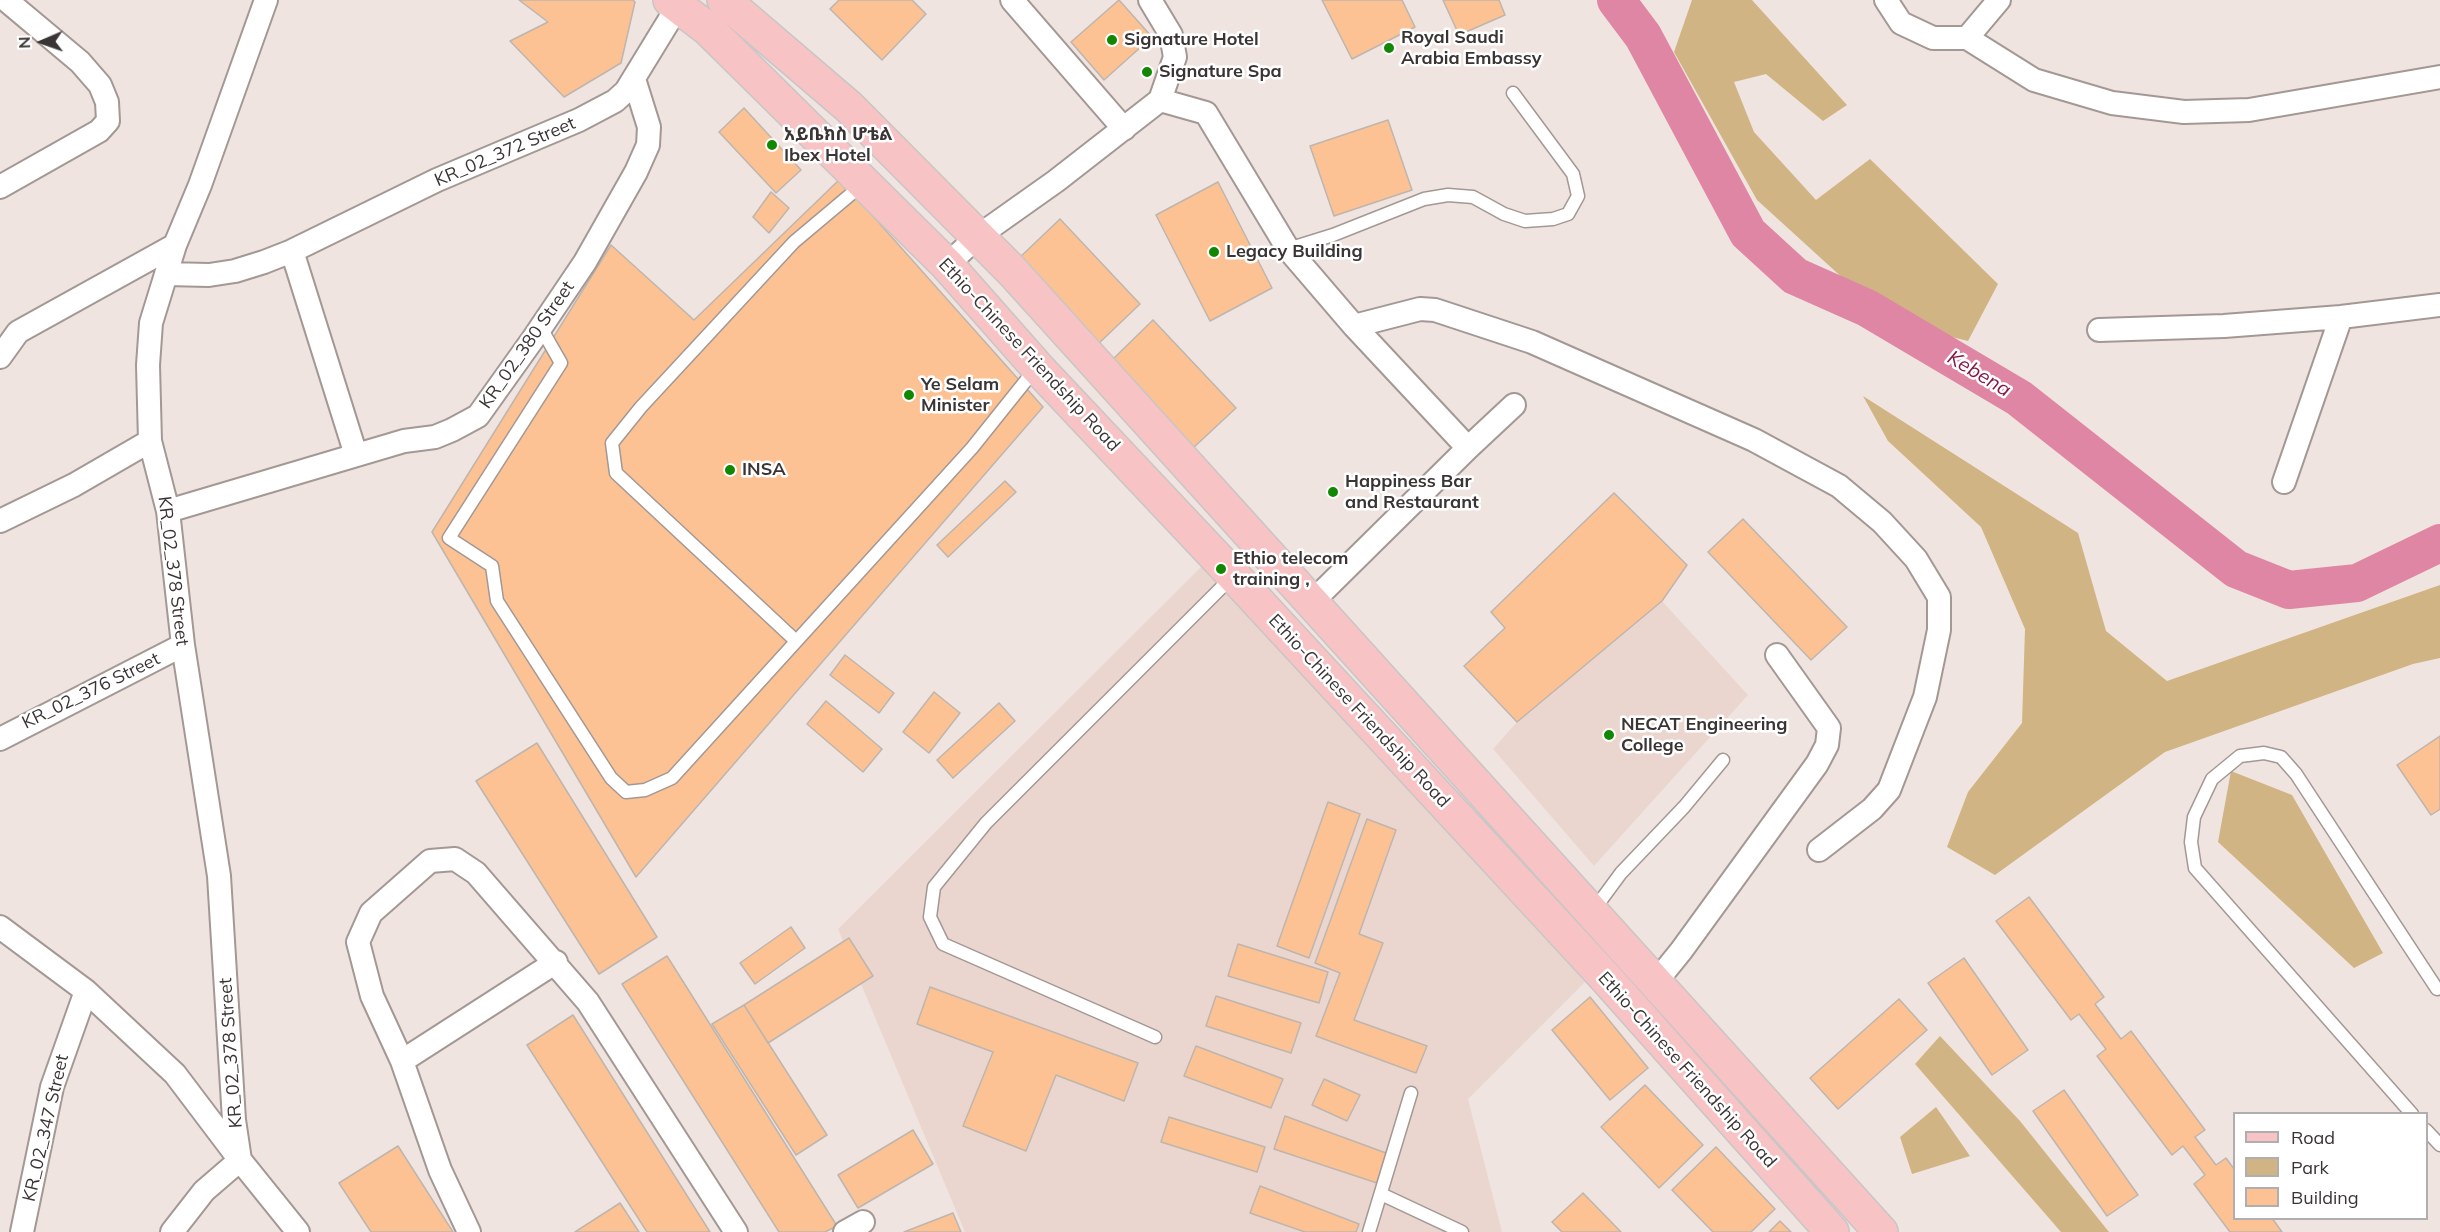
<!DOCTYPE html>
<meta charset="utf-8">
<style>
body{margin:0}
#map{position:relative;width:2440px;height:1232px;overflow:hidden;background:#f0e4e0;font-family:Mulish,sans-serif}
canvas{display:block}
.legend{position:absolute;left:2233px;top:1112px;width:195px;height:108px;box-sizing:border-box;background:#fff;border:2px solid #b0aeae;margin:0;padding:8px 10px;list-style:none;font-size:18px;color:#3a3534}
.legend li{display:flex;align-items:center;gap:12px;height:30px}
.legend b{width:30px;border:2px solid #b0aeae}
.north{position:absolute;left:12px;top:12px;width:60px;height:60px;-webkit-text-stroke:4px #fff;paint-order:stroke;rotate:268deg;font-size:16px;font-weight:700;line-height:24px;text-align:center;color:#3a3534}
.north::after{content:'';display:block;margin:auto;width:21px;height:27px;background:#3a3534;clip-path:polygon(50% 0,100% 100%,50% 72%,0 100%)}
</style>
<div id="map">
<canvas width="2440" height="1232"></canvas>
<ul class="legend">
<li><b style="height:8px;background:#f7c3c4"></b>Road</li>
<li><b style="height:16px;background:#d1b483"></b>Park</li>
<li><b style="height:16px;background:#fdc293"></b>Building</li>
</ul>
<div class="north">N</div>
</div>
<script>
const context = document.querySelector('canvas').getContext('2d');
context.lineJoin = 'round';
function fill(path, color) { context.fillStyle = color; context.fill(path, 'evenodd'); }
const shape = rows => new Path2D(rows.map(r => 'M' + r).join(''));
function strokePath(path, color, width, dash) { context.strokeStyle = color; context.lineWidth = width; context.lineCap = dash ? 'butt' : 'round'; context.setLineDash(dash || []); context.stroke(path); }
function label(font, color, halo, rows, align = 'center') {
  context.font = font + ' Mulish,"Noto Sans Ethiopic",sans-serif'; context.lineWidth = 5; context.setLineDash([]); context.textBaseline = 'middle'; context.strokeStyle = halo; context.fillStyle = color; for (const [text, x, y, turn = 0] of rows) {
    context.save(); context.translate(x, y); context.rotate((+turn || 0) * Math.PI / 180); context.textAlign = isNaN(turn) ? turn : align; if (halo) context.strokeText(text, 0, 0); context.fillText(text, 0, 0); context.restore();
  }
}
fill(shape([
 [1202,566,1585,982,1468,1099,1502,1232,965,1232,838,929],
 [1662,601,1748,695,1594,866,1493,749,1517,722]
]), '#ead6cf');
fill(shape([
 [1692,0,1752,0,1847,105,1823,121,1766,74,1734,82,1754,132,1816,200,1870,159,1998,284,1968,341,1891,322,1757,200,1674,52],
 [1863,396,2078,533,2106,631,2167,681,2440,585,2440,658,2413,664,2165,752,1995,875,1947,847,1968,792,2022,723,2025,629,1981,527,1888,441],
 [2231,771,2292,795,2383,953,2354,968,2218,842],
 [1940,1036,2020,1121,2109,1232,2061,1232,1915,1064],
 [1936,1107,1970,1156,1912,1174,1900,1137]
]), '#d1b483');
strokePath(shape([
 [1616,0,1643,36,1748,233,1795,276,1867,308,2019,398,2236,569,2289,590,2357,583,2440,543]
]), '#df86a5', 38);
const building = shape([
 [519,0,633,0,635,2,621,63,564,97,510,41,548,22,519,0],
 [839,0,912,0,926,14,882,60,830,9,839,0],
 [1119,0,1152,37,1104,80,1071,42,1119,0],
 [1322,0,1402,0,1415,27,1352,59,1322,0],
 [1443,0,1499,0,1505,15,1459,35,1443,0],
 [744,108,801,170,776,193,719,132,744,108],
 [1388,120,1412,190,1334,216,1310,146,1388,120],
 [840,179,1043,407,636,877,432,532,611,245,694,320,840,179],
 [1218,182,1272,288,1210,321,1156,215,1218,182],
 [771,192,789,208,769,233,753,217,771,192],
 [1060,219,1140,304,1096,346,1016,261,1060,219],
 [1153,320,1236,408,1192,449,1110,362,1153,320],
 [1005,481,1016,492,948,557,937,545,1005,481],
 [1614,493,1687,565,1662,601,1517,722,1464,666,1505,628,1491,612,1614,493],
 [1743,519,1847,627,1811,660,1708,552,1743,519],
 [845,655,894,693,879,713,830,675,845,655],
 [934,692,960,713,929,753,903,732,934,692],
 [826,701,882,749,863,772,807,724,826,701],
 [999,703,1015,721,953,778,937,760,999,703],
 [2440,736,2440,809,2431,815,2397,765,2440,736],
 [537,743,657,937,599,974,476,781,537,743],
 [1328,802,1360,814,1309,958,1277,946,1328,802],
 [1367,819,1396,830,1359,934,1383,943,1354,1020,1427,1046,1416,1073,1316,1036,1340,973,1315,963,1367,819],
 [2029,897,2104,997,2095,1004,2121,1039,2131,1031,2205,1130,2195,1137,2216,1165,2226,1158,2234,1169,2234,1218,2272,1218,2282,1232,2230,1232,2194,1184,2205,1175,2183,1146,2172,1155,2097,1056,2106,1049,2079,1014,2071,1020,1996,921,2029,897],
 [791,927,805,948,755,984,740,963,791,927],
 [849,938,873,976,768,1043,744,1005,849,938],
 [1238,944,1328,972,1319,1003,1228,976,1238,944],
 [667,956,837,1226,825,1232,779,1232,622,984,667,956],
 [1964,958,2028,1050,1992,1075,1928,983,1964,958],
 [930,987,1138,1063,1124,1101,1056,1075,1026,1151,963,1126,993,1052,917,1024,930,987],
 [1216,996,1301,1023,1291,1053,1206,1026,1216,996],
 [1590,997,1648,1068,1610,1100,1552,1030,1590,997],
 [1899,999,1927,1030,1838,1109,1810,1078,1899,999],
 [744,1005,827,1135,796,1155,712,1024,744,1005],
 [573,1015,710,1232,647,1232,527,1045,573,1015],
 [1196,1046,1283,1079,1271,1108,1184,1076,1196,1046],
 [1324,1079,1360,1095,1347,1121,1312,1105,1324,1079],
 [1645,1085,1703,1145,1659,1188,1601,1127,1645,1085],
 [2064,1090,2138,1195,2107,1216,2033,1111,2064,1090],
 [1285,1116,1386,1153,1377,1183,1274,1149,1285,1116],
 [1169,1117,1265,1147,1257,1172,1161,1142,1169,1117],
 [913,1130,933,1164,858,1208,838,1175,913,1130],
 [398,1146,453,1232,371,1232,339,1183,398,1146],
 [1716,1147,1775,1209,1751,1232,1713,1232,1672,1190,1716,1147],
 [1260,1186,1359,1224,1356,1232,1305,1232,1250,1213,1260,1186],
 [1583,1193,1621,1232,1562,1232,1552,1222,1583,1193],
 [620,1203,639,1232,575,1232,620,1203],
 [953,1213,961,1232,904,1232,953,1213],
 [1780,1221,1791,1232,1769,1232,1780,1221]
]);
fill(building, '#fdc293');
strokePath(building, '#beb5ae', 1.5);
const lane = shape([
 [1288,249,1333,235,1424,199,1448,195,1473,197,1504,214,1525,221,1553,219,1568,214,1578,196,1573,174,1513,93],
 [541,328,561,363,449,538,492,566,497,601,611,778,626,792,645,790,672,778,972,448,1036,368],
 [796,641,616,473,612,443,641,407,794,242,863,184],
 [1593,911,1621,873,1684,807,1723,760],
 [1155,1037,943,944,930,917,934,887,986,823,1232,577],
 [2412,1114,2195,868,2191,842,2194,817,2212,779,2240,756,2264,753,2281,757,2296,774,2437,989],
 [2426,1130,2440,1145],
 [1381,1194,1462,1232],
 [1369,1232,1411,1093]
]);
const street = shape([
 [1012,0,1124,129],
 [1886,0,1901,23,1933,38,1967,38],
 [1999,0,1967,38,2034,80,2112,103,2184,112,2249,110,2440,77],
 [1160,100,1206,113,1288,249,1354,326,1468,448],
 [0,187,99,131,108,121,107,102,100,85,80,62,6,0],
 [292,251,356,455],
 [947,265,977,237,1056,181,1160,100,1175,57,1171,35,1150,0],
 [166,274,209,275,235,271,264,262,292,251,437,180,579,120,615,101,626,91,678,6],
 [1354,326,1420,309,1435,310,1532,342,1754,440,1839,486,1882,522,1916,559,1939,597,1939,630,1925,697,1889,790,1872,809,1819,850],
 [2099,330,2224,326,2341,317,2440,305],
 [0,357,18,332,175,245],
 [2284,482,2341,317],
 [168,511,404,441,435,437,452,430,478,416,533,339,585,262,636,172,648,145,649,127,634,79],
 [0,521,74,485,150,441],
 [1312,602,1468,448,1514,405],
 [0,739,183,645],
 [0,927,86,991,175,1074,240,1160,298,1232],
 [1655,983,1681,951,1817,764,1827,745,1829,728,1777,655],
 [402,1061,556,962],
 [240,1160,234,1120,219,876,183,645,168,511,150,441,148,365,151,323,175,245,200,185,266,0],
 [22,1232,52,1087,86,991],
 [172,1232,204,1191,240,1160],
 [469,1232,440,1170,402,1061,372,996,358,942,371,913,430,861,455,859,476,873,588,1002,736,1232],
 [845,1232,863,1222]
]);
const primary = shape([
 [670,0,708,29,947,265,1037,367,1233,575,1604,976,1832,1232],
 [724,0,849,107,1012,271,1881,1232]
]);
strokePath(lane, '#a39894', 15);
strokePath(street, '#a39894', 26);
strokePath(primary, '#c8c6c6', 36);
strokePath(lane, '#fff', 12);
strokePath(street, '#fff', 22);
strokePath(primary, '#f7c3c4', 33);
for (const [x, y, r, color] of [
 [1112,40,6,"#118704"],
 [1389,48,6,"#118704"],
 [1147,72,6,"#118704"],
 [772,145,6,"#118704"],
 [1214,252,6,"#118704"],
 [909,395,6,"#118704"],
 [730,470,6,"#118704"],
 [1333,492,6,"#118704"],
 [1221,569,6,"#118704"],
 [1609,735,6,"#118704"]
]) { const dot = new Path2D(); dot.arc(x, y, r, 0, 2 * Math.PI); context.fillStyle = color; context.fill(dot); strokePath(dot, '#fff', 2); }
label('bold 18px', '#3a3534', '#fff', [
 ["Royal Saudi",1401,38],
 ["Arabia Embassy",1401,59],
 ["Signature Hotel",1124,40],
 ["Signature Spa",1159,72],
 ["አይቤክስ ሆቴል",784,135],
 ["Ibex Hotel",784,156],
 ["Legacy Building",1226,252],
 ["Ye Selam",921,385],
 ["Minister",921,406],
 ["INSA",742,470],
 ["Happiness Bar",1345,482],
 ["and Restaurant",1345,503],
 ["Ethio telecom",1233,559],
 ["training ,",1233,580],
 ["NECAT Engineering",1621,725],
 ["College",1621,746]
], 'left');
label('18px', '#3a3534', '#fff', [
 ["KR_02_372 Street",505,152,-23],
 ["KR_02_380 Street",527,345,-55],
 ["Ethio-Chinese Friendship Road",1029,355,47],
 ["KR_02_378 Street",173,571,83],
 ["KR_02_376 Street",91,691,-26],
 ["Ethio-Chinese Friendship Road",1359,711,47],
 ["KR_02_378 Street",231,1053,-94],
 ["Ethio-Chinese Friendship Road",1687,1070,48],
 ["KR_02_347 Street",46,1128,-77]
]);
label('italic 20px', '#821949', '#fff', [
 ["Kebena",1979,374,31]
]);
</script>
